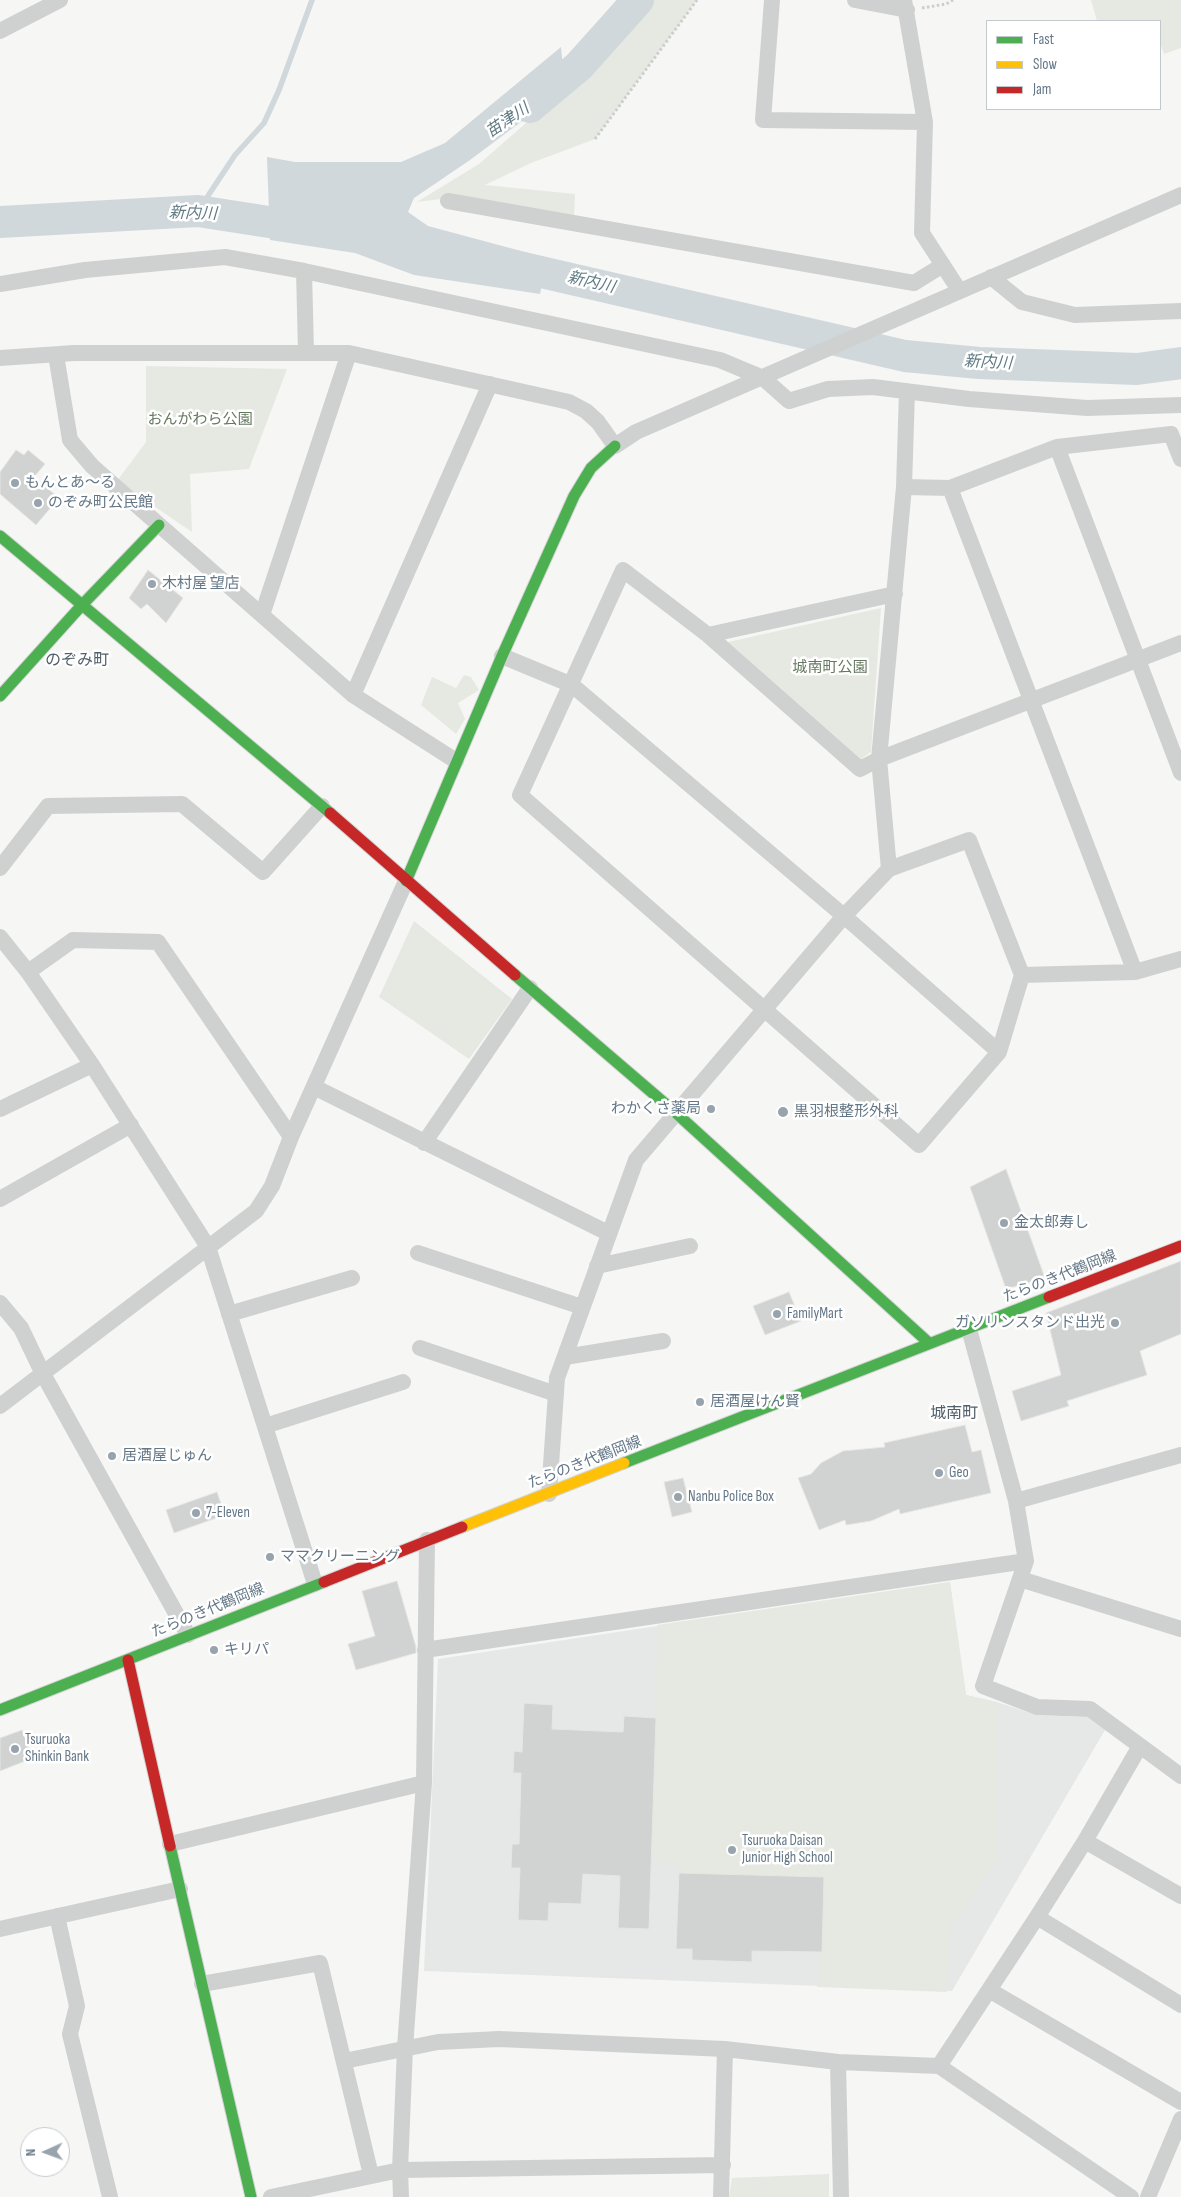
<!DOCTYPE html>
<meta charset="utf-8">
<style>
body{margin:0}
#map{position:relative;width:1181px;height:2197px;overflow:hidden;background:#f6f6f4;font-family:"Sofia Sans Condensed",sans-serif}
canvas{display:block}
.legend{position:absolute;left:986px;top:20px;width:175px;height:90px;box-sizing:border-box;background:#fff;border:1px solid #c1c9cf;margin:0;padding:6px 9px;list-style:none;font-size:15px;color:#647787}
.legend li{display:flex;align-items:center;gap:10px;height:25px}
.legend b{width:25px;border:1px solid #c1c9cf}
.north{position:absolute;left:20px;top:2127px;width:50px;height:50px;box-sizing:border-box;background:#fff;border:1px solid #c1c9cf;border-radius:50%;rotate:268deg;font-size:14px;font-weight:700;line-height:20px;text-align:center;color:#647787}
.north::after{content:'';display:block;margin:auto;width:18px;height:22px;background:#97a3ad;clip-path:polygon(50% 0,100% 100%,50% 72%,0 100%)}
</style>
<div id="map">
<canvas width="1181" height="2197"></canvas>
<ul class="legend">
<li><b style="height:6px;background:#4caf50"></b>Fast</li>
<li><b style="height:6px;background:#ffc107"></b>Slow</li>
<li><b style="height:6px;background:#c62828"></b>Jam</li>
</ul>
<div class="north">N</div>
</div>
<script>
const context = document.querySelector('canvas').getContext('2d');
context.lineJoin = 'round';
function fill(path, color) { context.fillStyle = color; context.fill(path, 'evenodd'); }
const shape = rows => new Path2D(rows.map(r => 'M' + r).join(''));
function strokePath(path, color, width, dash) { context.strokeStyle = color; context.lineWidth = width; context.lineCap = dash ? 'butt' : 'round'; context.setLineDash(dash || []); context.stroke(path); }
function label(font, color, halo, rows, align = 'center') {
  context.font = font + ' "Sofia Sans Condensed","Noto Sans JP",sans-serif'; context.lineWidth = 5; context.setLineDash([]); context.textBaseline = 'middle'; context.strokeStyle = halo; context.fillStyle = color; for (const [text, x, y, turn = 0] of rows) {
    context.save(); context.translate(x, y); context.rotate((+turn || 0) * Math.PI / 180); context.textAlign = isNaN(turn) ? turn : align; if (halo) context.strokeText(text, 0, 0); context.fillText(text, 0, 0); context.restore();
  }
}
fill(shape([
 [950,1582,966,1695,997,1702,1036,1715,1087,1717,1105,1730,952,1991,424,1971,438,1659]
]), '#e6e8e7');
fill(shape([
 [650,0,697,0,595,139,531,163,485,185,575,194,574,218,456,197,417,202,479,164,572,83],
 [1091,0,1181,0,1181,48,1164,54,1160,42,1160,21,1097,21],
 [146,366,287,369,249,469,190,474,192,532,117,481,146,442],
 [881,608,871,752,861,759,728,642],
 [464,675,471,677,479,690,458,703,465,719,456,734,421,705,432,677,456,688],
 [414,921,512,999,469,1059,379,997],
 [950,1582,966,1695,997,1702,997,1858,950,1927,947,1992,817,1987,818,1952,822,1952,824,1877,679,1873,679,1864,653,1863,657,1625],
 [829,2174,829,2197,729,2197,732,2178]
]), '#e6e9e2');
fill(shape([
 [561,47,565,89,470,160,414,198,408,212,428,226,547,258,540,294,414,275,355,253,270,240,267,157,295,162,401,162,445,143]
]), '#d0d8db');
strokePath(shape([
 [198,211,235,155,264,123,279,90,312,0]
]), '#d0d8db', 5.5);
strokePath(shape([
 [530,107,579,66,638,0],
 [0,222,198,211,314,229],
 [502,263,905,356,979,363,1137,369,1181,363]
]), '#d0d8db', 32);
const building = shape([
 [16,450,24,455,28,450,45,464,34,477,59,498,36,525,0,494,0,472,16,450],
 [148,570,183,598,166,623,147,604,141,609,129,598,148,570],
 [1006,1169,1045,1278,1006,1289,970,1187,1006,1169],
 [1181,1261,1181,1334,1140,1351,1147,1375,1067,1401,1069,1406,1021,1421,1012,1391,1061,1375,1046,1313,1181,1261],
 [789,1292,801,1321,765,1335,753,1306,789,1292],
 [965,1425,972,1452,981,1450,991,1493,900,1514,899,1509,871,1521,846,1525,845,1520,819,1530,798,1478,811,1474,821,1463,843,1451,885,1447,884,1443,965,1425],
 [683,1478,692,1512,672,1517,664,1482,683,1478],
 [217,1492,225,1515,174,1533,166,1510,217,1492],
 [397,1581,416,1647,416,1653,356,1670,348,1644,375,1636,362,1591,397,1581],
 [524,1703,553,1705,552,1729,623,1732,624,1716,656,1718,649,1929,618,1928,620,1876,583,1874,581,1904,549,1903,548,1921,518,1920,520,1868,511,1868,512,1844,519,1844,521,1773,513,1773,514,1751,522,1752,524,1703],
 [22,1730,33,1758,0,1771,0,1738,22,1730],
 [679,1873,824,1877,822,1952,752,1951,752,1962,692,1960,692,1949,676,1949,679,1873]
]);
fill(building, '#d1d2d2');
strokePath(building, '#e6e6e4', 1);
const fast = shape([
 [0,536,330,813],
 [0,696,82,605,159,525],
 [406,881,502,656,574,496,591,468,615,446],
 [515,975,676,1113,929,1343],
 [624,1463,1049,1297],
 [0,1710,324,1582],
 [170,1846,251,2197]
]);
const slow = shape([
 [462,1527,624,1463]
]);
const jam = shape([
 [330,813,515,975],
 [1049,1297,1181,1246],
 [324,1582,462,1527],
 [128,1660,170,1846]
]);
strokePath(fast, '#d2d4d4', 13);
strokePath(slow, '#d2d4d4', 13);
strokePath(jam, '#d2d4d4', 13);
strokePath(shape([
 [922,8,946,4,953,0],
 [595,139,697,0]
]), '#cccdce', 3, [2.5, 2.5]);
strokePath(shape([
 [772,0,763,120,925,122],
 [855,0,907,10],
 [904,0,925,122,922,233,959,290],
 [0,31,60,0],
 [448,201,914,283,943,265],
 [304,271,306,353],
 [991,277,1022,302,1075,315,1181,311],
 [0,284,85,270,225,257,304,271,720,360,763,378,789,401,828,389,873,387,969,399,1087,408,1181,405],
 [56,355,70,440,92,466,353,695,456,761],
 [0,358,74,353,349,353,569,402,586,411,598,422,615,446,636,432,1181,195],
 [1057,447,1181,773],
 [904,487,950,488,1057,447,1171,434,1181,459],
 [950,488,1135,972],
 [262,615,349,353],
 [708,635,895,594],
 [1181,643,879,759,860,769,708,635,623,570,520,795,919,1145,999,1052,1022,975,1135,972,1181,959],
 [502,656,572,685,844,916,999,1052],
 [353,695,490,384],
 [0,868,48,806,182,804,263,872,322,806],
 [889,869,969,840,1022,975],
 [0,937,28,972,92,1065,208,1247,315,1584],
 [28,972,73,940,158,942,291,1137],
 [314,1087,608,1233],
 [0,1109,92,1065],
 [424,1143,530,988],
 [0,1199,131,1125],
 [418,1253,582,1307],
 [597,1266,690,1246],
 [0,1303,21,1328,43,1374,188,1635],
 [229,1314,352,1278],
 [969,1329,1016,1501,1026,1561,983,1686,1037,1707,1090,1709,1181,1776],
 [420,1348,556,1394],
 [565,1357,663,1341],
 [0,1406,256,1211,272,1186,291,1137,406,881],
 [265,1426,403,1382],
 [549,1494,557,1378,636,1160,844,916,889,869,879,759,904,487,907,391],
 [1016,1501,1181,1455],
 [1020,1579,1181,1629],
 [425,1650,1026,1561],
 [1085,1841,1181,1896],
 [170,1844,424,1783],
 [57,1916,77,2006,70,2034,110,2197],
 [1037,1917,1181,2005],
 [0,1929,180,1889],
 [202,1984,320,1963,371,2175],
 [989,1990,1181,2102],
 [344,2061,438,2042,499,2039,725,2049,838,2062,939,2066,1131,2197],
 [838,2062,841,2197],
 [939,2066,1037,1917,1085,1841,1140,1746],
 [271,2197,400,2170,723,2165],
 [401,2197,400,2170,405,2048,424,1783,427,1540],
 [721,2197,725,2049],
 [1148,2197,1181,2119]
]), '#cfd1d1', 16);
strokePath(fast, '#4caf50', 11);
strokePath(slow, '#ffc107', 11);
strokePath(jam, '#c62828', 11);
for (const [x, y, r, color] of [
 [15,483,5,"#97a3ad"],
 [38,503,5,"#97a3ad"],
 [152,584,5,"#97a3ad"],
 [711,1109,5,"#97a3ad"],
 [783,1112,6,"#97a3ad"],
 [1004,1223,5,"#97a3ad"],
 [777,1314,5,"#97a3ad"],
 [1115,1323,5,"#97a3ad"],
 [700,1402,5,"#97a3ad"],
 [112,1456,5,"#97a3ad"],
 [939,1473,5,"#97a3ad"],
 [678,1497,5,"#97a3ad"],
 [196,1513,5,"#97a3ad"],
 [270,1557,5,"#97a3ad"],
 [214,1650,5,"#97a3ad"],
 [15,1749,5,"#97a3ad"],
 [732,1850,5,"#97a3ad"]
]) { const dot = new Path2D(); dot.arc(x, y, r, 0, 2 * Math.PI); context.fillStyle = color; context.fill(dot); strokePath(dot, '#fff', 2); }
label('15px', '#65795f', '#fff', [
 ["おんがわら公園",200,420],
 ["城南町公園",830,668]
]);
label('15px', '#647787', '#fff', [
 ["もんとあ～る",25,483],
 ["のぞみ町公民館",48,503],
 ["木村屋 望店",162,584],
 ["わかくさ薬局",701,1109,"right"],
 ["黒羽根整形外科",794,1112],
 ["金太郎寿し",1014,1223],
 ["FamilyMart",787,1314],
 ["ガソリンスタンド出光",1105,1323,"right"],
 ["居酒屋けん賢",710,1402],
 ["居酒屋じゅん",122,1456],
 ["Geo",949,1473],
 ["Nanbu Police Box",688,1497],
 ["7-Eleven",206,1513],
 ["ママクリーニング",280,1557],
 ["キリパ",224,1650],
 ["Tsuruoka",25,1740],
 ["Shinkin Bank",25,1757],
 ["Tsuruoka Daisan",742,1841],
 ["Junior High School",742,1858]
], 'left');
label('15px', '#647787', '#fff', [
 ["たらのき代鶴岡線",1060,1277,-21],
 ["たらのき代鶴岡線",585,1463,-21],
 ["たらのき代鶴岡線",208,1611,-22]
]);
label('italic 16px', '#5f7a83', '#fff', [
 ["苗津川",508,121,-34],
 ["新内川",193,214,2],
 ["新内川",591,283,13],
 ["新内川",988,363,3]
]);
label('16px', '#52606b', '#fff', [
 ["のぞみ町",77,661],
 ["城南町",954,1414]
]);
</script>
